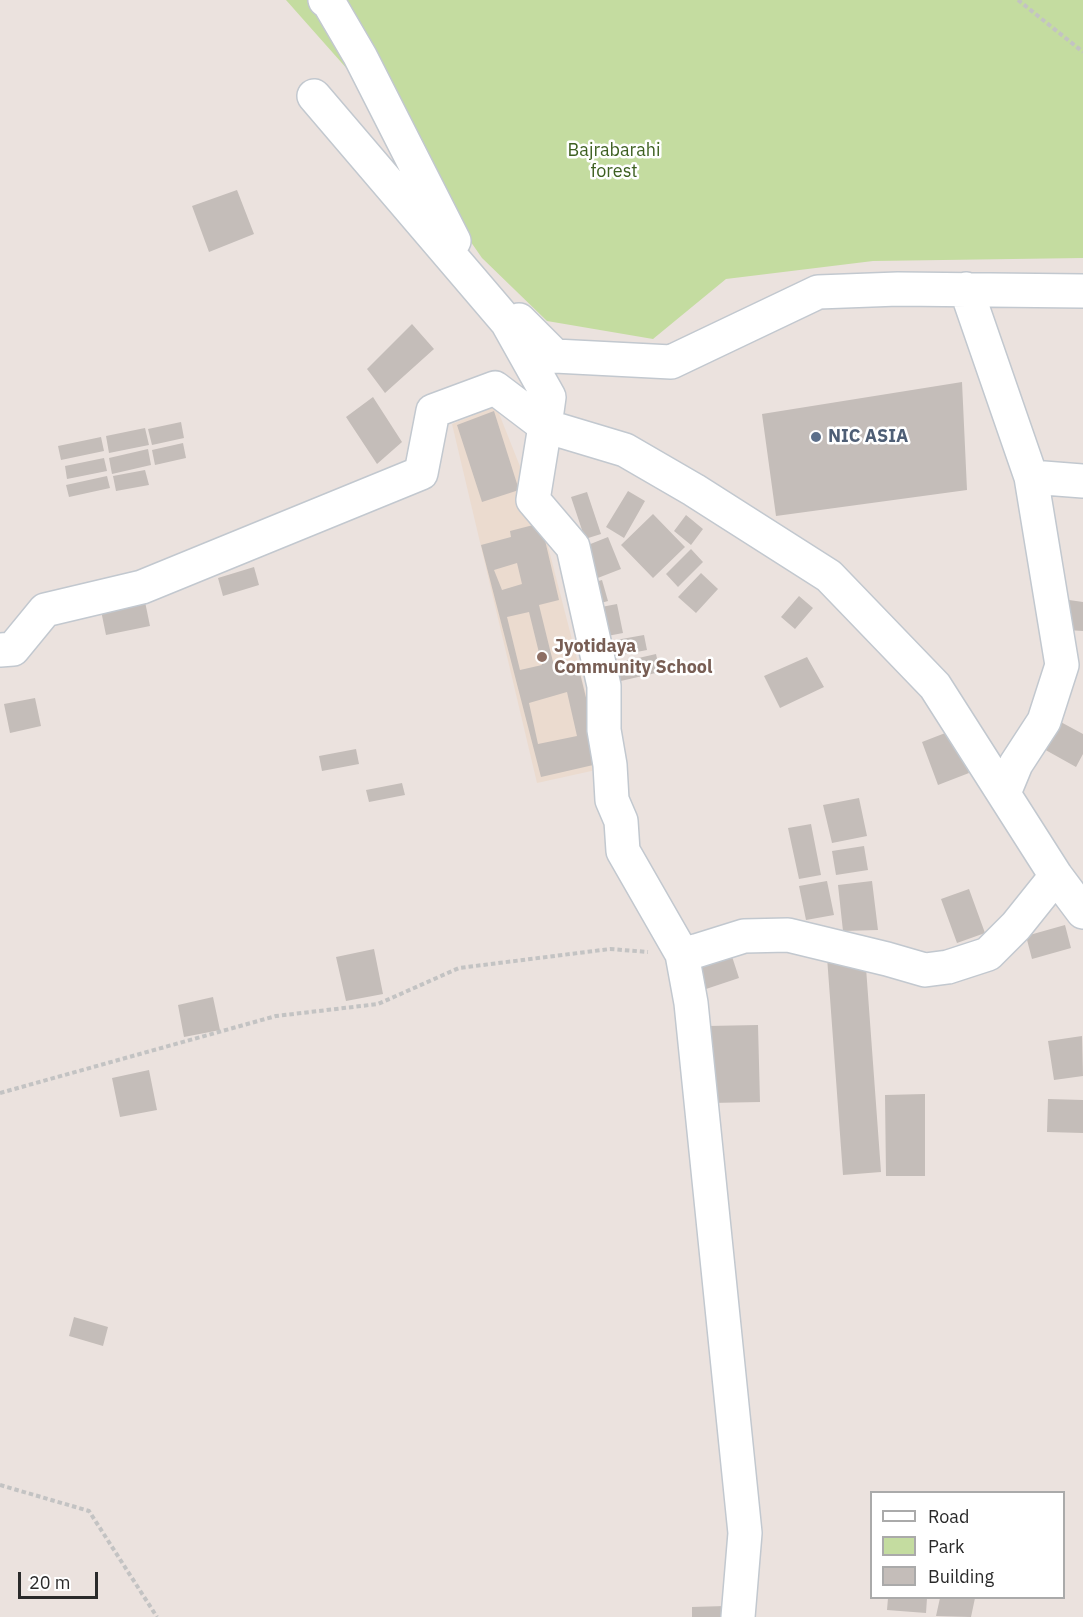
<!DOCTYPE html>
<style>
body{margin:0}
#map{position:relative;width:1083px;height:1617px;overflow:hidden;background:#ebe2de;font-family:"IBM Plex Sans",sans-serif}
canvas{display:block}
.legend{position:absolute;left:870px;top:1491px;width:195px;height:108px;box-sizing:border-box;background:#fff;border:2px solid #aaa;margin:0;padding:8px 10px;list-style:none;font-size:18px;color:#2a2a2a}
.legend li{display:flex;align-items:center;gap:12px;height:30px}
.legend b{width:30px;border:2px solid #aaa}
.scale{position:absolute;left:18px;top:1572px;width:80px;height:27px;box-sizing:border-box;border:3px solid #2a2a2a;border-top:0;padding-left:8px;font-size:18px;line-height:21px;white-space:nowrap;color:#2a2a2a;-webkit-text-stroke:4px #fff;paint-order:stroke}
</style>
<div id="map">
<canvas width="1083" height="1617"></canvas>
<ul class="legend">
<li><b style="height:8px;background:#fff"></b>Road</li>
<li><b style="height:16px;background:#c4dca0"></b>Park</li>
<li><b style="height:16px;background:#c4bdb9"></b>Building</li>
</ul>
<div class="scale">20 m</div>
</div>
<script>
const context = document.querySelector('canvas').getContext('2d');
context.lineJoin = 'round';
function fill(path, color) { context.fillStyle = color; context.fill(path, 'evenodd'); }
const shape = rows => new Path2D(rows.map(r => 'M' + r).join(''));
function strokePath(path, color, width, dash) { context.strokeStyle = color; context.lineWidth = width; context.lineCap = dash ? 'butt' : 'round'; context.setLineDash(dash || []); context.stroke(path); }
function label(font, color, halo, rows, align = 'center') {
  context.font = font + ' "IBM Plex Sans",sans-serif'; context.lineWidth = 5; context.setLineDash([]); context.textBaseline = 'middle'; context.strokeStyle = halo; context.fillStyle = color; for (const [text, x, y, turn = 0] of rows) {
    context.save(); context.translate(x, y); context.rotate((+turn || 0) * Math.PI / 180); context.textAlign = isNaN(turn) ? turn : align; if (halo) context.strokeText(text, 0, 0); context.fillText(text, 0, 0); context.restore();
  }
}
fill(shape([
 [496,406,541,519,605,768,537,783,452,424]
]), '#ebdbcf');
fill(shape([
 [286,0,1083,0,1083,258,873,261,726,279,653,339,547,321,482,258,364,88]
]), '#c4dca0');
fill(shape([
 [237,190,254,234,209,252,192,206],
 [412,324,434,349,385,393,367,369],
 [962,382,967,490,776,516,762,414],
 [373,397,402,442,377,464,346,417],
 [494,411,519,490,482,502,457,425],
 [181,422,184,438,152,445,148,429],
 [145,428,149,445,109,453,106,436],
 [101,437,104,451,61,460,58,446],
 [183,443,186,458,155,465,152,450],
 [148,449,151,465,112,474,109,458],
 [104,458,107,471,67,479,65,466],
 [145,470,149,485,116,491,113,476],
 [107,476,110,488,69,497,66,485],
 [628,491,645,501,624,538,606,527],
 [587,492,601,534,585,539,571,497],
 [653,514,685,547,653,578,621,545],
 [686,515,703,529,691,545,674,531],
 [541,523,559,600,539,605,554,666,577,661,602,763,541,777,481,545,511,537,510,531],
 [517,563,522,584,502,590,494,570],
 [529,612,542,665,520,670,507,617],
 [567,692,577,736,538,744,529,703],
 [608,537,621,569,590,581,578,549],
 [691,549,703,562,678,587,666,574],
 [254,567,259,585,223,596,218,578],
 [701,573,718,589,696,613,678,597],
 [602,580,608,601,594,605,588,584],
 [142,587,150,626,106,635,98,596],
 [799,596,813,608,795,629,781,617],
 [1069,600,1083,602,1083,631,1067,630],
 [617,604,623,633,597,638,591,609],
 [644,635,647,650,601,659,599,643],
 [656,654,660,672,612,683,608,665],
 [807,657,824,687,780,708,764,676],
 [35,698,41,726,10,733,4,704],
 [1057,720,1083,734,1083,754,1076,767,1042,748],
 [953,730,969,773,938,785,922,742],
 [356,749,359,764,322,771,319,756],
 [402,783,405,795,369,802,366,790],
 [859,798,867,836,832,843,823,805],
 [811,824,821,875,799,879,788,828],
 [864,846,868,870,836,875,832,851],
 [827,881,834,915,806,920,799,886],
 [872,881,878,930,843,931,838,885],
 [969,889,985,933,957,943,941,899],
 [1065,925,1071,948,1032,959,1026,936],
 [727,941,739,978,700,991,688,955],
 [374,949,383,994,346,1001,336,957],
 [865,954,881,1172,843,1175,827,957],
 [213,997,220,1030,184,1037,178,1005],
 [758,1025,760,1102,710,1103,708,1026],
 [1082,1036,1083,1076,1054,1080,1048,1041],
 [149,1070,157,1110,120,1117,112,1078],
 [925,1094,925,1176,886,1176,885,1095],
 [1048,1099,1083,1100,1083,1133,1047,1132],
 [74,1317,108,1327,103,1346,69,1336],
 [888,1598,927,1598,926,1613,887,1610],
 [940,1598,975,1598,971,1617,936,1616],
 [725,1606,725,1617,692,1617,692,1607]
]), '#c4bdb9');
const minor = shape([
 [325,0,329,3,360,56,454,241],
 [314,96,507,322,549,397,545,426,625,450,694,490,829,576,935,686,1056,876,1083,912],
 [966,289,1031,477,1062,665,1044,721,1016,764,1004,793],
 [519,320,555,356,671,362,818,292,898,289,1083,291],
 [1031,477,1083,481],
 [0,650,13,649,45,610,142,587,421,473,433,411,495,388,545,426,533,500,573,547,604,686,604,730,610,765,612,800,621,821,623,851,682,954,691,1003,745,1533,738,1617],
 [682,954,696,951,744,936,788,935,887,959,925,970,948,967,988,954,1016,926,1056,876]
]);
strokePath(minor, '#c2c8cf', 36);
strokePath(shape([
 [1018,0,1083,52],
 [0,1093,276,1016,378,1004,459,968,610,949,648,952],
 [0,1485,89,1511,157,1617]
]), '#c3c3c3', 4, [4.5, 3]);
strokePath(minor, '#fff', 33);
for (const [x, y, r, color] of [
 [816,437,6,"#5c6f8a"],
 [542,657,6,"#8d6e63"]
]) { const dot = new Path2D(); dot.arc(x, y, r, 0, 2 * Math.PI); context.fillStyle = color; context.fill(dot); strokePath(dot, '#fff', 2); }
label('18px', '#3e6021', '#fff', [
 ["Bajrabarahi",614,151],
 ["forest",614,172]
]);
label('bold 18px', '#4e5e75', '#fff', [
 ["NIC ASIA",828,437]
], 'left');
label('bold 18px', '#785e54', '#fff', [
 ["Jyotidaya",554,647],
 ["Community School",554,668]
], 'left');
</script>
